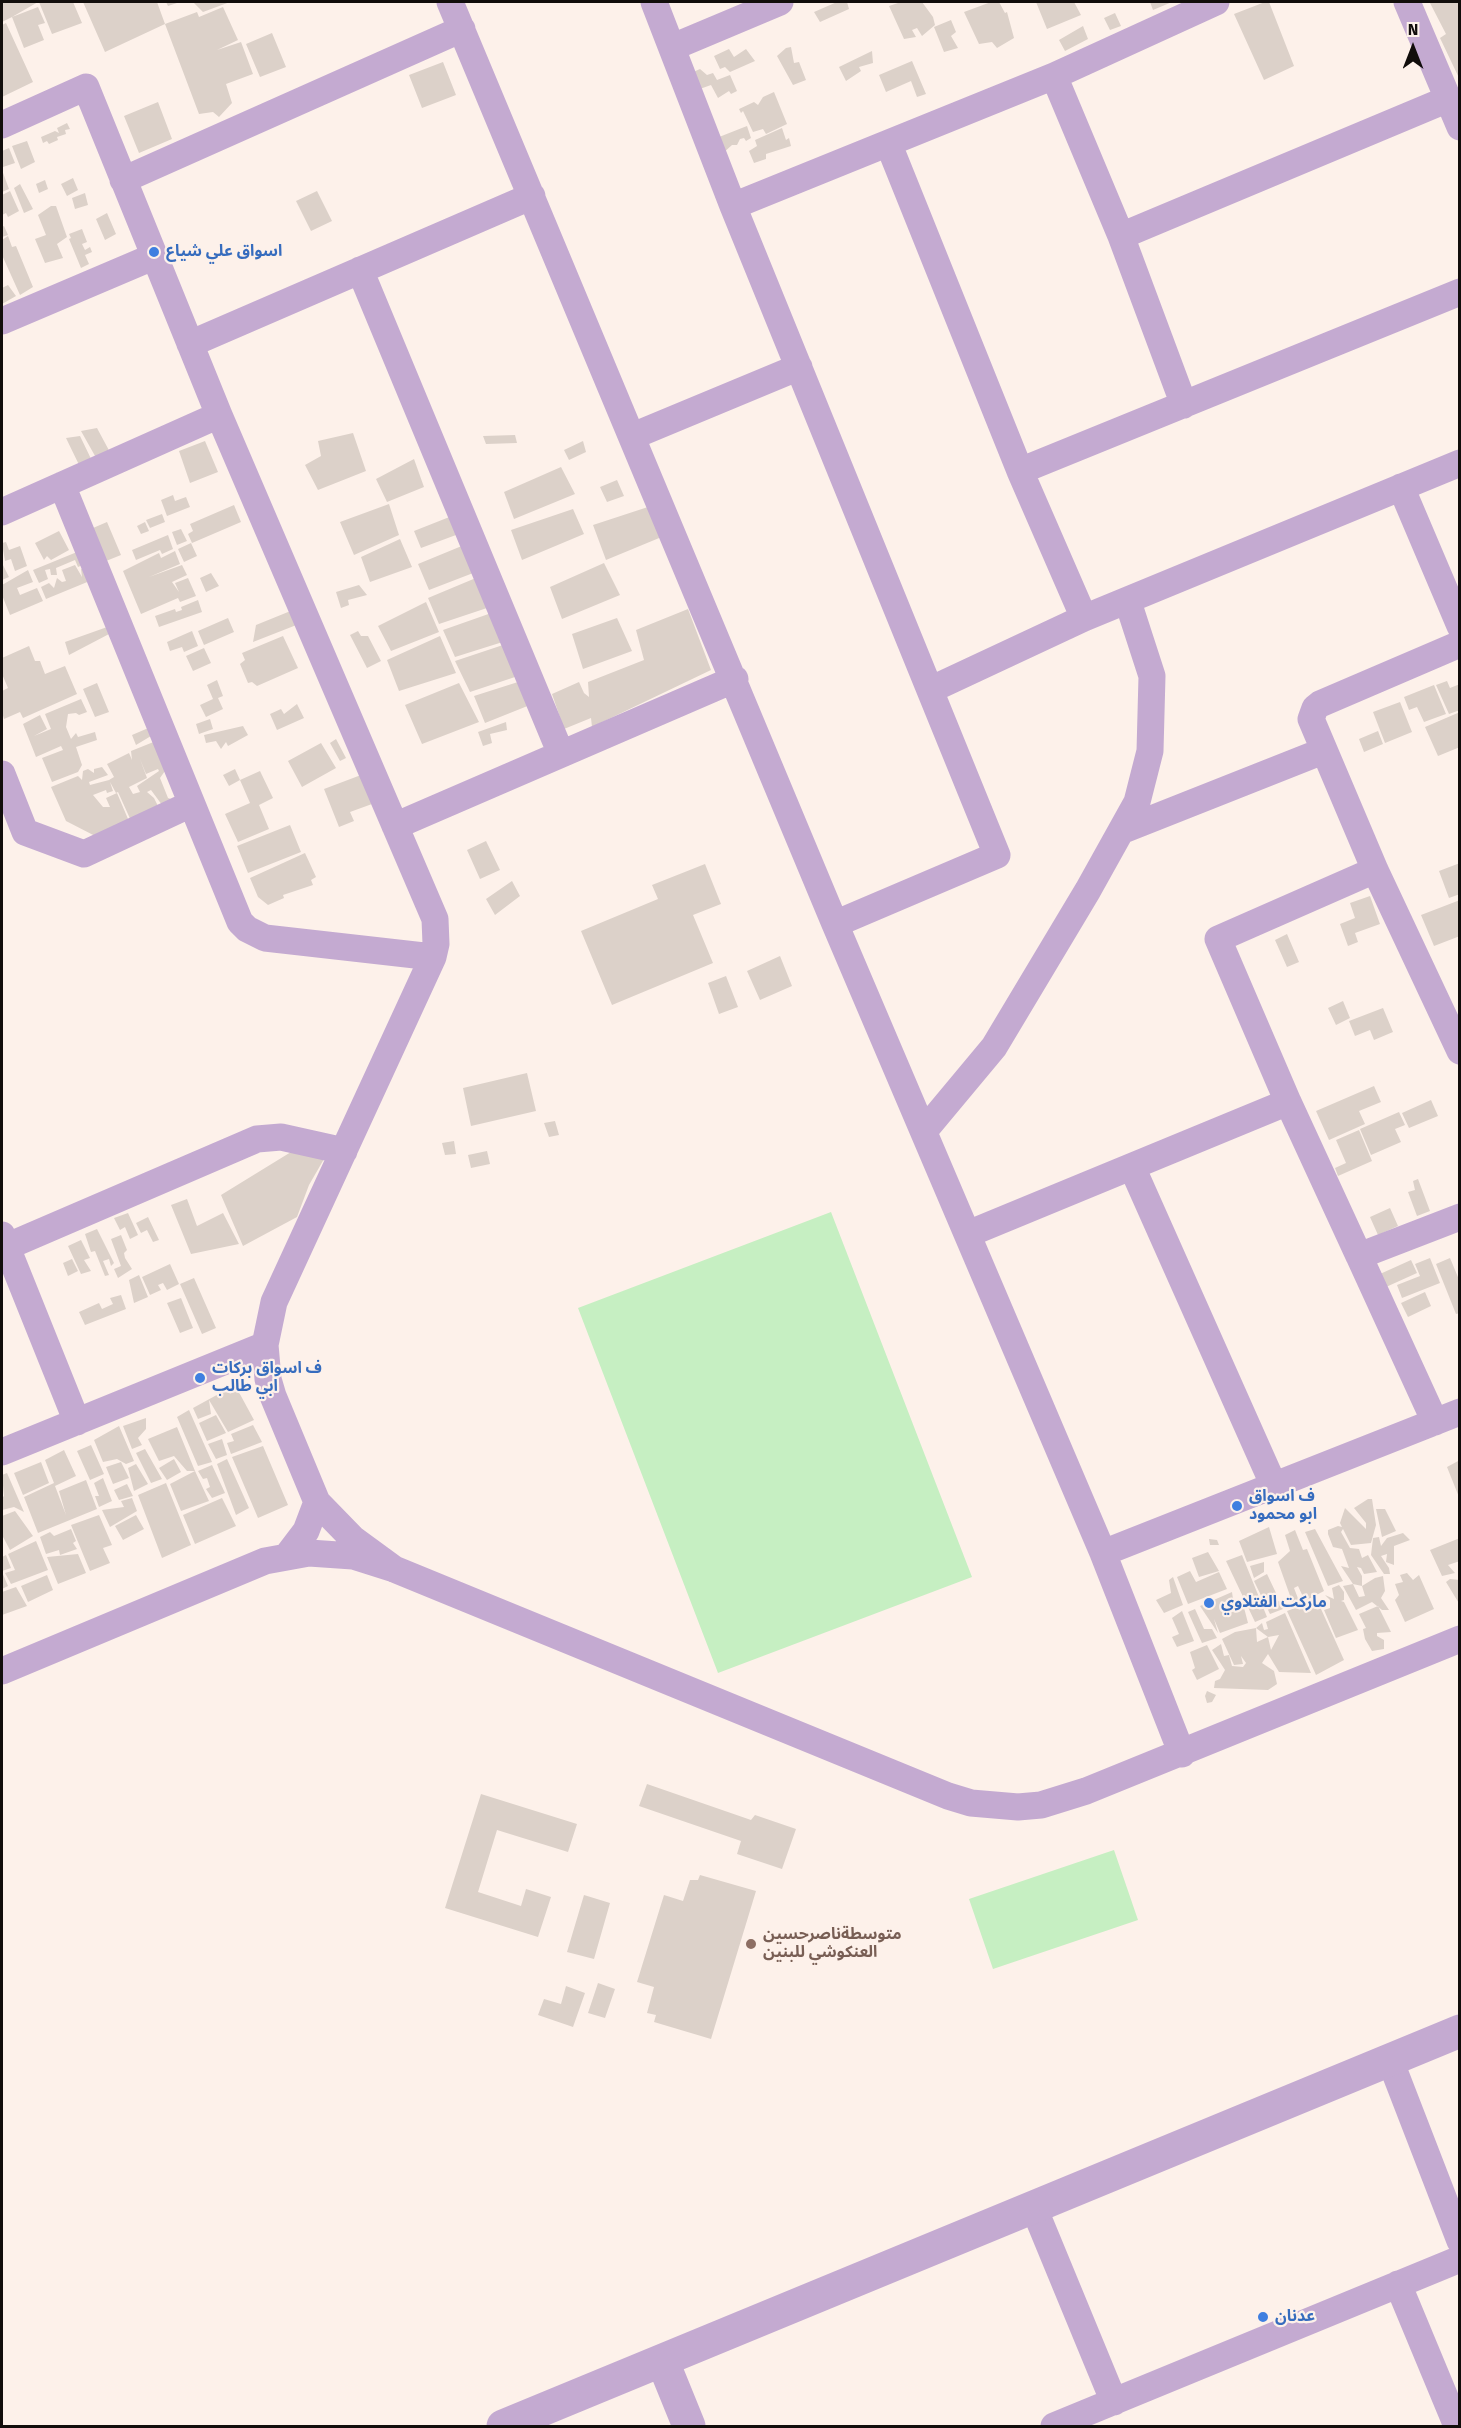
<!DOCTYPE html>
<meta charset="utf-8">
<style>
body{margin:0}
#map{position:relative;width:1461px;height:2428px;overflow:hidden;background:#fdf1ea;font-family:"Fira Sans",sans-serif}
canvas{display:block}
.frame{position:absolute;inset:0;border:3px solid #110d0b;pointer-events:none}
.north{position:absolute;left:1383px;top:18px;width:60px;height:60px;-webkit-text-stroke:4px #fdf1ea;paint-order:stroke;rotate:0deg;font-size:16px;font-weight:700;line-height:24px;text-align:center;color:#110d0b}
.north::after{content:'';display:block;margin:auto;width:21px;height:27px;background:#110d0b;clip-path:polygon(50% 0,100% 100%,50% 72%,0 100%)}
</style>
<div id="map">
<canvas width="1461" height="2428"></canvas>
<div class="frame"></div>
<div class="north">N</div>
</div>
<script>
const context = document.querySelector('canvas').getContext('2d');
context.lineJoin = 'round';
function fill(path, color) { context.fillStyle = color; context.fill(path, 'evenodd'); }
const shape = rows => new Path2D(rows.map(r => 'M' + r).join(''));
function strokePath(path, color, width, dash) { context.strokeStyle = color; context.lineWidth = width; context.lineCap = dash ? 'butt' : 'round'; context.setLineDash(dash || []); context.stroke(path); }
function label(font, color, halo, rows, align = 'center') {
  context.font = font + ' "Fira Sans","Noto Sans Arabic",sans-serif'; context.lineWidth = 4.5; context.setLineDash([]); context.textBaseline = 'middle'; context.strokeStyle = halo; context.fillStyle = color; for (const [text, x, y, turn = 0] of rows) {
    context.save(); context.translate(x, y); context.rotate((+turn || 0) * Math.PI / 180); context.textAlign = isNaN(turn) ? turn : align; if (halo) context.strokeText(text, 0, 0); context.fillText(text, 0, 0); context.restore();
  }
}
fill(shape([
 [831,1212,972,1577,718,1673,578,1308],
 [1114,1850,1138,1920,993,1969,969,1899]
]), '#c6efc2');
fill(shape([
 [2,2,38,2,12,17,38,7,45,23,38,25,44,40,24,48,12,17,2,22],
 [39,2,73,2,82,23,52,34],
 [83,2,157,2,165,24,197,12,199,17,223,7,238,40,217,50,241,42,253,74,226,84,232,103,219,117,213,112,199,114,165,24,105,52],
 [166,2,180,2,168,6],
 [193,2,230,2,203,12],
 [837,2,847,2,849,9,820,22,814,12],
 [901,2,922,2,933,17,935,25,922,36,917,28,912,30,916,37,904,39,889,6],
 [991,2,999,2,1005,13,1007,12,1014,38,997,48,992,42,979,44,964,12],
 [1036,2,1074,2,1081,15,1047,29],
 [1150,2,1172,2,1153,10],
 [1265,2,1269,2,1294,66,1264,80,1234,14],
 [1434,2,1460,2,1460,80,1440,38,1446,34,1430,3],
 [1115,13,1121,26,1110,30,1104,18],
 [951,20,956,32,951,36,958,48,944,52,934,27],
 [6,23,33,82,2,97,2,25],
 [1083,26,1088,39,1065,51,1059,40],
 [272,33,286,67,260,77,246,44],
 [791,47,794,63,799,62,806,80,793,85,777,56,786,48],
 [729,49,734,57,746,49,755,61,730,72,725,67,720,69,714,56],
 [872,51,873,63,859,67,861,71,846,81,839,67],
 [912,61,926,94,917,97,911,81,886,92,879,75],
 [443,62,456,95,422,108,409,75],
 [700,69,707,75,713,73,717,80,730,75,737,91,731,94,729,91,718,98,711,85,697,90,691,73],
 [774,92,787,124,766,134,763,129,753,132,743,111,741,113,739,109,754,102,758,105,763,97],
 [158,102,172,139,139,153,124,116],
 [67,123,70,129,65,130,66,134,57,137,58,140,49,144,47,141,43,143,41,137,55,131,59,133,57,128],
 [747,126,751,138,746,141,744,138,740,139,737,145,732,145,721,155,714,139],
 [782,128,786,140,789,138,791,146,766,154,766,159,754,163,749,151,757,146,755,140],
 [27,141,35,162,21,169,12,146],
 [9,148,15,163,3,167,2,151],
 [2,170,9,189,2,192],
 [73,178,78,190,67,196,61,184],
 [45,180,48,189,39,193,36,184],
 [20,184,33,209,24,213,14,188],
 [10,191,19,211,8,217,6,213,2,215,2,195],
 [317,191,332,221,311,231,296,201],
 [85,193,88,205,75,209,72,198],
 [51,206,56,206,67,237,57,244,63,258,45,263,35,239,46,235,38,215],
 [107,213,116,234,105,240,96,219],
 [4,226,8,235,2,237,2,227],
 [82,229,87,242,82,244,85,250,90,247,92,252,85,255,89,264,81,268,69,239,71,238,69,234],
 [8,236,12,247,16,246,33,287,20,295,2,255,2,240],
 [8,285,16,296,2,304,2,288],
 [97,428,112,456,99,463,81,431],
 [353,433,366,471,318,490,305,465,321,456,318,441],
 [515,435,517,443,486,444,483,436],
 [80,436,94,465,82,471,66,438],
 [205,441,218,472,190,483,179,451],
 [583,441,586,452,569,460,564,450],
 [414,459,424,487,387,502,376,479],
 [561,467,575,494,514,519,504,492],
 [617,480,624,496,607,502,600,487],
 [173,495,175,501,186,497,190,507,167,516,161,500],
 [389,504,399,535,354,555,340,522],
 [234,505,241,522,192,543,188,534,193,531,190,524],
 [651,506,664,536,606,560,593,525],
 [573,509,584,534,522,560,511,530],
 [162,514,165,522,150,528,146,520],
 [457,514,464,532,421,548,414,531],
 [107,522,121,555,106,561,93,528],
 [145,522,149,531,141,534,137,526],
 [181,529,187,541,177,545,172,532],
 [59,531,69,550,51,560,47,556,44,560,35,543],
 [168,535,173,549,162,554,160,550,136,560,132,550],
 [400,539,412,567,370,582,361,557],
 [6,542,9,550,20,546,27,566,15,571,11,559,5,561,2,543],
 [191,543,197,556,184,562,178,549],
 [469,543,481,570,429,590,418,564],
 [175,551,180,564,149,577,182,565,187,575,172,582,179,592,175,583,188,578,196,596,180,602,178,598,141,614,123,571,159,553,161,558],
 [77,552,92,561,78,567,75,560,56,568,57,575,51,575,50,569,45,570,48,579,39,583,33,570],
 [604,563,620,595,562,619,550,587],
 [3,565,9,577,2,580,2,566],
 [75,565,82,577,81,569,91,565,97,578,46,599,41,587,49,583,54,588,57,578,62,582,66,581,62,570],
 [28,570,33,582,17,588,20,595,37,588,43,601,10,615,2,595,2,585],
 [211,573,219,586,206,592,200,578],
 [483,575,493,606,439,624,428,598],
 [359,585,367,595,348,600,349,605,341,608,336,592],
 [198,600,202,612,159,627,155,616,175,609,176,612,182,610,181,607],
 [426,602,439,632,391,651,378,626],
 [688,609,711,670,592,727,591,718,564,729,552,694,579,682,584,693,589,697,588,682,644,660,636,630],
 [293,610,299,624,253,642,256,625],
 [497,611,509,640,455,657,443,630],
 [228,618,234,632,204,645,198,631],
 [617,618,632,651,583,669,572,634],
 [110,626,111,633,69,655,65,642],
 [192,631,198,646,184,652,182,647,170,651,167,642],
 [358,631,361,636,368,636,381,661,367,668,350,635],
 [283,636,298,668,257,686,252,682,248,683,240,664,245,660,242,653],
 [440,636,456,673,399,691,387,660],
 [509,643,521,675,470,692,455,661],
 [29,646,35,661,40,661,45,674,65,666,77,694,23,718,20,712,4,719,2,712,2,691,8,688,2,674,2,658],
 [204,648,211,663,193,671,186,656],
 [217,680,223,696,218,698,223,709,206,717,200,705,213,699,207,685],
 [1447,681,1450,688,1460,684,1460,710,1449,714,1436,685],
 [518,682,530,705,485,723,474,696],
 [97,683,109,712,95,717,83,689],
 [459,683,479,722,422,744,405,705],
 [1434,685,1446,714,1424,722,1417,707,1409,710,1404,697],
 [81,699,87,712,79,715,76,713,68,714,66,727,71,739,76,733,78,737,95,732,97,740,76,747,82,765,78,772,52,782,42,758,63,750,61,746,36,757,23,724,40,715,47,729,34,736,51,729,45,714],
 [1400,702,1412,732,1385,743,1373,712],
 [297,704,304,718,277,730,270,714,281,709,284,714],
 [1460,712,1460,747,1438,756,1425,727],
 [210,719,213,729,199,734,196,724],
 [506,722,507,730,490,734,492,743,483,746,478,732],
 [153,726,156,733,136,745,132,735],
 [243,726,248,735,228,746,226,742,221,749,216,741,206,743,204,735],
 [1378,731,1383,744,1364,752,1359,739],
 [336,739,346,758,340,761,330,743],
 [156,741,167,768,160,778,168,798,171,799,165,809,151,790,147,792,154,798,160,810,132,823,118,792,116,793,110,782,113,791,107,793,106,790,93,795,103,807,110,807,106,798,117,793,131,826,101,839,66,821,51,787,78,776,82,780,83,771,88,769,94,773,94,769,102,767,108,775,89,782,90,785,109,780,114,777,107,764,129,753,132,760,131,751],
 [140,759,146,774,158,769,159,771,137,786,140,792,133,794,129,787,147,778],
 [321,743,336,768,302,787,288,761],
 [235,769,240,780,260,771,273,798,259,805,269,829,238,842,225,814,250,803,240,780,229,786,223,775],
 [361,775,372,804,350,812,354,821,339,827,324,789],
 [290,825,301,852,248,873,237,846],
 [486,841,500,870,480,879,467,850],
 [305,853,316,877,311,880,313,885,283,895,284,898,268,905,258,897,250,878],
 [1460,863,1460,894,1449,898,1439,871],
 [705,864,721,904,693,915,713,963,612,1005,581,931,658,899,652,885],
 [512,881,520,896,495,915,486,899],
 [1370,896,1380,924,1355,933,1358,942,1348,946,1340,924,1355,918,1350,903],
 [1460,900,1460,936,1434,946,1421,915],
 [1287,934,1299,962,1287,967,1275,940],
 [780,956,792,986,760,1000,747,971],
 [726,976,738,1007,719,1014,708,983],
 [1343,1001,1350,1018,1336,1025,1328,1008],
 [1383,1008,1393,1032,1374,1040,1370,1030,1355,1036,1349,1021],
 [527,1073,536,1111,471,1126,463,1088],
 [1374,1086,1381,1102,1359,1111,1365,1124,1329,1140,1316,1111],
 [1431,1100,1438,1116,1409,1128,1402,1113],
 [1399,1112,1405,1125,1395,1129,1401,1142,1371,1155,1360,1129],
 [555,1121,559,1135,549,1137,544,1123],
 [1359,1130,1372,1161,1338,1176,1335,1168,1346,1163,1336,1140],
 [454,1141,456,1154,445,1155,442,1143],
 [487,1151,490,1164,471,1168,468,1155],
 [291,1152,324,1159,309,1185,297,1217,243,1246,221,1195],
 [1418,1179,1430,1211,1417,1216,1408,1192,1415,1190,1413,1181],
 [187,1199,197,1226,223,1213,239,1244,191,1254,171,1205],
 [1390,1208,1398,1226,1378,1235,1370,1217],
 [128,1213,138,1235,130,1239,125,1227,120,1230,114,1218],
 [148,1217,159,1240,153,1242,147,1230,141,1233,136,1223],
 [97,1229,114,1263,111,1266,109,1259,103,1261,109,1275,105,1276,95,1251,91,1252,85,1234],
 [121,1235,127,1250,124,1253,125,1258,132,1269,118,1278,114,1269,121,1266,111,1239],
 [81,1240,90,1258,84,1260,91,1271,81,1274,68,1246],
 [1430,1258,1440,1283,1402,1298,1397,1285,1420,1276,1415,1264],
 [1450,1258,1460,1282,1460,1313,1456,1314,1436,1264],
 [72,1259,78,1271,68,1276,63,1263],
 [1411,1260,1417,1273,1386,1287,1380,1274],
 [170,1264,179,1284,167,1290,163,1283,158,1285,161,1290,150,1295,142,1277],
 [139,1275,148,1297,134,1303,129,1280],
 [194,1278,216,1328,202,1334,180,1284],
 [1425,1292,1431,1306,1408,1317,1401,1303],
 [121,1295,126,1309,85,1325,79,1312,99,1303,102,1309,113,1304,110,1298],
 [181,1298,193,1328,180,1333,167,1303],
 [235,1385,254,1420,228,1432,209,1400,211,1414,198,1419,193,1408],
 [189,1410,212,1462,198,1466,177,1417],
 [216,1415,226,1433,207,1441,199,1423],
 [146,1418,146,1429,138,1438,142,1445,132,1449,123,1426],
 [253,1425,262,1442,231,1454,227,1443,234,1441,231,1434],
 [119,1426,134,1461,126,1464,117,1459,103,1462,94,1440],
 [177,1427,195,1471,187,1471,174,1456,159,1461,148,1439],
 [222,1439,227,1455,216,1459,208,1444],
 [91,1445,104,1474,90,1480,77,1451],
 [263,1446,288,1505,258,1518,232,1457],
 [145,1449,162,1479,151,1483,136,1453],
 [64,1450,76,1476,55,1486,66,1515,59,1491,86,1480,97,1509,38,1533,24,1497,54,1483,45,1460],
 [174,1459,181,1472,167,1480,159,1468],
 [227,1459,249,1508,236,1515,217,1464],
 [1460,1460,1460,1497,1459,1497,1447,1467],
 [41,1462,49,1483,23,1495,14,1473],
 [121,1462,129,1478,113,1484,106,1467],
 [136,1464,148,1484,134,1491,128,1468],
 [212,1465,225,1493,212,1498,206,1489,210,1487,207,1478,203,1479,198,1471],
 [195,1471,209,1501,181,1511,170,1484],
 [7,1473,24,1512,14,1507,2,1510,2,1498,4,1496,2,1475],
 [103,1478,112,1501,99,1507,95,1496,99,1496,94,1483],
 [166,1483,191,1545,162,1558,138,1495],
 [127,1484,133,1496,119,1500,114,1490],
 [132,1498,137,1511,110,1527,102,1510,124,1507,121,1501],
 [222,1498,236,1526,195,1544,183,1515],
 [1368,1499,1372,1499,1376,1525,1371,1543,1351,1545,1343,1529,1341,1532,1350,1548,1359,1549,1362,1558,1368,1555,1377,1572,1364,1574,1361,1568,1357,1567,1362,1576,1362,1586,1353,1584,1359,1597,1365,1596,1362,1586,1375,1578,1383,1576,1385,1591,1381,1598,1389,1610,1382,1610,1372,1602,1356,1610,1343,1586,1353,1584,1341,1566,1349,1568,1342,1549,1333,1547,1328,1534,1328,1530,1338,1526,1342,1527,1340,1523,1345,1508,1366,1529,1366,1523,1354,1508],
 [1376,1509,1385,1509,1396,1531,1382,1537],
 [15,1511,33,1536,10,1550,2,1535,2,1516],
 [99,1515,112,1545,103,1548,110,1563,90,1571,71,1525],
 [136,1515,144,1529,123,1540,115,1526],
 [1269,1527,1277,1554,1247,1562,1239,1541],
 [71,1529,76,1541,73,1543,77,1549,60,1555,59,1550,46,1554,40,1537,50,1532,54,1536],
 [1315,1529,1343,1581,1328,1586,1305,1532],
 [1295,1530,1303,1550,1307,1549,1324,1591,1305,1601,1298,1586,1294,1588,1299,1601,1293,1604,1278,1562,1290,1551,1285,1535],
 [1403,1533,1410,1540,1394,1546,1394,1565,1386,1562,1387,1554,1381,1556,1389,1568,1390,1574,1384,1574,1371,1555,1373,1538,1379,1537,1381,1546,1387,1538],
 [1460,1538,1460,1561,1448,1565,1455,1573,1442,1576,1430,1550],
 [1209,1539,1217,1540,1219,1545,1210,1545],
 [36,1541,48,1570,11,1584,5,1573,15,1570,8,1554],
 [1208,1552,1219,1571,1199,1577,1192,1558],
 [78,1554,86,1573,58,1584,47,1557],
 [6,1555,11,1568,2,1571,2,1557],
 [1242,1555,1267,1617,1255,1622,1226,1561],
 [1264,1562,1264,1572,1254,1578,1250,1566],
 [1190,1571,1196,1582,1219,1572,1227,1589,1188,1604,1177,1577],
 [2,1572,8,1586,2,1589],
 [1407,1573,1413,1580,1419,1575,1434,1609,1405,1622,1395,1600,1399,1595,1395,1584,1403,1582,1400,1575],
 [1267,1574,1276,1593,1270,1595,1273,1603,1279,1601,1283,1609,1270,1614,1254,1581],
 [47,1575,53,1590,28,1602,21,1586],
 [1173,1577,1183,1605,1164,1613,1156,1600,1171,1593,1169,1580],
 [1450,1579,1460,1580,1460,1605,1446,1582],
 [1339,1585,1344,1592,1344,1600,1341,1601,1344,1602,1358,1630,1336,1638,1324,1610,1330,1608,1330,1600,1325,1595,1334,1599,1332,1588],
 [16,1587,27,1606,2,1615,2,1592],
 [1232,1592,1234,1606,1230,1606,1230,1612,1235,1611,1242,1600,1248,1623,1220,1633,1214,1619,1218,1633,1200,1606],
 [1317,1600,1344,1660,1316,1675,1287,1611],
 [1378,1606,1391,1632,1377,1633,1377,1636,1384,1640,1384,1649,1372,1651,1365,1639,1363,1629,1366,1628,1359,1614],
 [1195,1609,1204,1629,1212,1629,1217,1638,1202,1643,1188,1612],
 [1182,1611,1194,1641,1177,1647,1172,1637,1179,1634,1172,1618],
 [1285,1613,1311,1673,1279,1672,1268,1654,1262,1663,1274,1671,1277,1684,1268,1690,1214,1688,1215,1681,1220,1679,1225,1670,1212,1650,1221,1644,1224,1656,1229,1655,1232,1666,1243,1667,1246,1663,1241,1656,1243,1664,1234,1665,1222,1639,1235,1632,1256,1628,1257,1642,1268,1637,1271,1650,1279,1635,1268,1637,1256,1628,1262,1623,1264,1630,1268,1629,1266,1622],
 [1207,1645,1219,1669,1197,1680,1192,1670,1195,1668,1190,1652],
 [1207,1691,1216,1695,1212,1702,1207,1703,1205,1696],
 [647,1784,751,1820,755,1815,796,1829,782,1869,737,1854,741,1841,639,1806],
 [481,1794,577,1824,568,1852,497,1830,478,1892,521,1906,526,1889,551,1897,538,1937,445,1908],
 [700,1875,756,1891,711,2039,654,2022,656,2015,647,2013,654,1987,637,1982,664,1895,683,1901,690,1880,698,1880],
 [584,1895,610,1903,594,1959,567,1952],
 [598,1983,615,1989,605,2018,588,2013],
 [566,1986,585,1993,573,2027,538,2015,544,1999,561,2004]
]), '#dcd1c9');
strokePath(shape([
 [450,2,835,924,1103,1553,1182,1754],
 [654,2,733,206,997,855,835,924],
 [1407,2,1460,127],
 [673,47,780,2],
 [1054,76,1121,236,1184,405],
 [2,125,86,87,219,415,435,919,436,944,433,957,274,1302,265,1345,268,1379,273,1396,317,1502,353,1539,394,1569],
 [889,145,1020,471,1084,618],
 [123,180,462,29],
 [733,206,1054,76,1216,2],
 [1121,236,1448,99],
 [360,270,561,754],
 [2,321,155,256],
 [190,344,532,196],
 [633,436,799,367],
 [1020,471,1460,292],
 [62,485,240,922,247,929,265,938,433,957],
 [1401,487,1460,626],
 [2,512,219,415],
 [1460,644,1320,704,1315,708,1311,719,1375,870,1460,1051],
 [930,690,1084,618,1460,463],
 [2,774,25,832,84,854,191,804],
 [395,826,735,679],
 [1121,831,1323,751],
 [924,1131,994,1047,1088,890,1137,802,1150,751,1152,676,1128,602],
 [1132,1167,1274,1486],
 [968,1234,1288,1102],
 [2,1235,77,1422],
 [6,1247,257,1139,281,1137,344,1151],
 [1359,1256,1288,1102,1218,939,1375,870],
 [1435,1422,1359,1256,1460,1217],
 [2,1452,265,1345],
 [1103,1553,1460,1412],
 [287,1556,306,1531,317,1502],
 [2,1671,265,1561,309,1553,353,1556,394,1569,948,1796,971,1803,1018,1807,1041,1805,1086,1791,1460,1639],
 [1390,2060,1460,2241],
 [1034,2208,1114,2402],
 [1398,2284,1457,2426],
 [1054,2426,1460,2259]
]), '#c4aad1', 27);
strokePath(shape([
 [663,2362,689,2426],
 [503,2426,1460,2031]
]), '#c4aad1', 33);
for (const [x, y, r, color] of [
 [154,252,6,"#3f7fe0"],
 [200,1378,6,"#3f7fe0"],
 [1237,1506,6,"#3f7fe0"],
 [1209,1603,6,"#3f7fe0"],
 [751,1944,6,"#8d6e63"],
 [1263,2317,6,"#3f7fe0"]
]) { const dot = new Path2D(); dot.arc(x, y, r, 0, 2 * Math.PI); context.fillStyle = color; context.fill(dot); strokePath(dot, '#fdf1ea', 2); }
label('bold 16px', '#366cbe', '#fdf1ea', [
 ["اسواق علي شياع",166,252],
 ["ف اسواق بركات",212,1369],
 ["ابي طالب",212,1387],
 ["ف اسواق",1249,1497],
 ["ابو محمود",1249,1515],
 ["ماركت الفتلاوي",1221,1603],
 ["عدنان",1275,2317]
], 'left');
label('bold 16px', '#785e54', '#fdf1ea', [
 ["متوسطةناصرحسين",763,1935],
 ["العنكوشي للبنين",763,1953]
], 'left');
</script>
